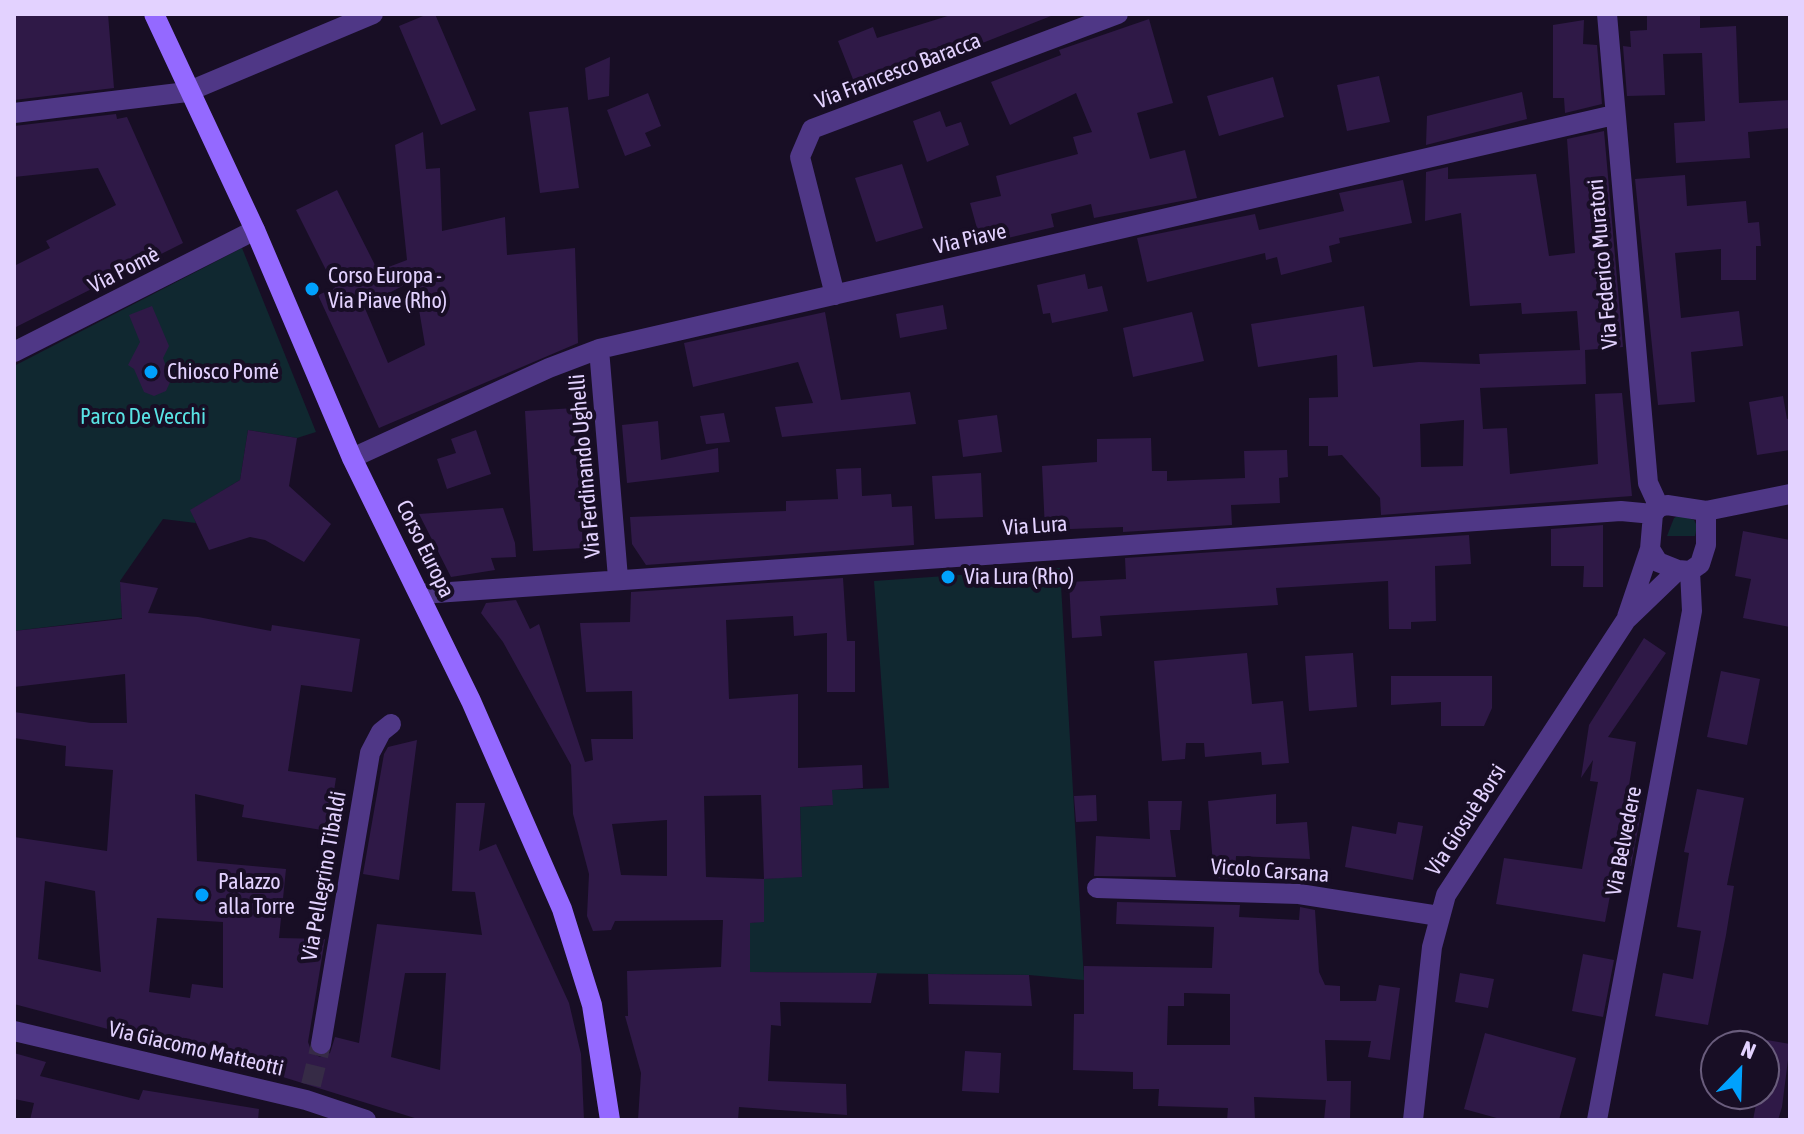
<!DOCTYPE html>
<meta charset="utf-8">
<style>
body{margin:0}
#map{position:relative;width:1804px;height:1134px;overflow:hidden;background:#180e25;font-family:"Asap Condensed",sans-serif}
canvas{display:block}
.frame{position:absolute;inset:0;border:16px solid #e3d2ff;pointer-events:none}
.north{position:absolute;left:1700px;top:1030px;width:80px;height:80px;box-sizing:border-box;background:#180e25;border:2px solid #695c7c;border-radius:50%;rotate:23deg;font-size:22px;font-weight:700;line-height:32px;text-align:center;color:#e3d2ff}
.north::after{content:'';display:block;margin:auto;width:28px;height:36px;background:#00a1fd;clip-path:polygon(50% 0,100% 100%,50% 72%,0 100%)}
</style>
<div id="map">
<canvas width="1804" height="1134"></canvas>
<div class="frame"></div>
<div class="north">N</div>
</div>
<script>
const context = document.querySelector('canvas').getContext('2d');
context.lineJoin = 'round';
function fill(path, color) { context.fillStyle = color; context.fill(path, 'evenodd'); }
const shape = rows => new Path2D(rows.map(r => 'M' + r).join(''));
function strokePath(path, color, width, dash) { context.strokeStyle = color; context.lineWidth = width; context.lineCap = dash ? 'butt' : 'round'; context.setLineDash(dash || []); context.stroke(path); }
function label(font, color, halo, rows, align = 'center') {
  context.font = font + ' "Asap Condensed",sans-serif'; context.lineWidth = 8; context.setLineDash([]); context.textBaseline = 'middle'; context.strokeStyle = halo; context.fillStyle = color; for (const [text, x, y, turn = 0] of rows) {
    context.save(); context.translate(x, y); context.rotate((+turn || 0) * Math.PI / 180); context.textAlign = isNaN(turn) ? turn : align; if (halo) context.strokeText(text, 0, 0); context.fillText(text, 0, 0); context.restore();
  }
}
fill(shape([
 [242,248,316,432,297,438,248,430,240,480,191,510,196,523,163,519,120,581,122,618,14,631,14,366],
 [1680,515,1694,520,1697,526,1695,536,1667,536,1674,518],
 [1060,568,1084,980,1029,975,750,972,750,923,764,921,764,879,802,876,800,807,832,805,832,790,889,788,874,581]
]), '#102830');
fill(shape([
 [14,14,108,14,114,88,14,100],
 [428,14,435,14,476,110,441,125,399,26],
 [954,14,1051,16,858,92,838,41,873,27,877,38],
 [1647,14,1700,14,1700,28,1736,26,1739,103,1790,100,1790,128,1748,132,1750,158,1676,163,1674,123,1705,121,1702,53,1663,54,1665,95,1627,96,1623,46,1631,47,1630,31,1647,30],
 [1149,19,1173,103,1137,113,1150,159,1185,150,1197,198,1094,218,1091,204,1051,214,1054,227,991,242,988,230,978,232,970,203,1001,196,996,176,1078,154,1073,137,1092,132,1076,93,1010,125,991,82,1061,55,1059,50],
 [1584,20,1583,44,1597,45,1602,104,1565,113,1564,98,1553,98,1553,25],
 [610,57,609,96,588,100,585,68],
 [1379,76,1390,122,1347,131,1337,85],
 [1273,77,1284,117,1219,136,1207,96],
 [1522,92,1527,119,1426,145,1427,116],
 [648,93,661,126,645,133,651,146,625,156,607,110],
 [568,107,579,188,540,193,529,112],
 [940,111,946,127,961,122,969,145,927,162,913,121],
 [116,114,117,119,127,117,183,243,14,328,14,266,50,248,46,241,116,205,98,168,14,177,14,126],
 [1604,131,1623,347,1585,350,1586,384,1480,388,1483,429,1507,428,1510,474,1598,464,1595,394,1622,393,1632,496,1381,515,1380,498,1342,455,1328,456,1328,446,1309,446,1309,398,1338,397,1337,355,1258,367,1251,324,1364,306,1373,367,1419,362,1480,364,1479,354,1580,350,1577,311,1522,314,1521,303,1470,306,1461,213,1425,221,1426,172,1448,167,1448,179,1536,174,1549,256,1575,253,1567,139],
 [1464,420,1463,466,1421,467,1420,424],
 [423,132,426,169,440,168,442,231,505,217,507,255,575,248,578,343,379,428,318,295,335,288,296,210,337,190,378,271,407,260,395,145],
 [414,280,425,345,388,363,364,306],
 [902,164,923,228,876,242,855,178],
 [1685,175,1687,206,1746,201,1748,223,1759,222,1761,246,1756,246,1756,280,1721,280,1721,249,1675,253,1681,318,1739,311,1743,346,1691,352,1695,402,1658,405,1635,179],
 [1403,180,1412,223,1339,238,1340,243,1329,246,1332,262,1281,275,1277,257,1266,260,1265,253,1147,282,1137,238,1255,214,1259,230,1344,211,1339,193],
 [1085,274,1088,289,1102,286,1108,311,1052,323,1050,313,1043,314,1037,285],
 [943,305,947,329,900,338,896,314],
 [152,306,169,346,163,358,171,380,166,391,154,396,144,392,134,369,128,365,140,342,129,315],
 [825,312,841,400,910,392,916,424,782,437,775,407,813,403,798,362,693,387,684,343],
 [1192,312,1204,361,1133,377,1123,328],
 [1783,396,1787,419,1790,418,1790,450,1757,455,1749,402],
 [575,408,583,548,533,551,525,411],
 [724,413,730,442,706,444,700,416],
 [997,415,1002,452,963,457,958,420],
 [658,421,661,460,718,448,719,472,627,483,622,425],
 [248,430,297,438,289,486,331,524,304,562,265,540,250,537,209,550,190,510,240,480],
 [476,430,491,474,447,489,437,459,456,453,451,439],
 [1151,438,1152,471,1167,471,1167,481,1245,478,1244,451,1287,450,1288,477,1279,478,1280,503,1231,505,1232,525,1123,532,1123,527,1045,530,1042,466,1097,462,1097,439],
 [861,468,862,496,891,494,892,507,912,506,914,545,646,565,632,544,630,517,786,511,786,501,838,499,836,469],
 [981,473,983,517,935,519,932,476],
 [503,508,515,543,516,557,491,558,495,570,451,577,419,514],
 [1603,525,1603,587,1583,587,1584,566,1551,566,1551,529],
 [1743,531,1790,540,1790,627,1743,618,1751,579,1735,576],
 [1469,535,1471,564,1435,566,1436,621,1411,622,1411,629,1389,629,1388,581,1276,588,1278,605,1100,616,1102,636,1072,638,1069,582,1126,579,1125,558],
 [843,578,847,641,855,641,855,692,827,692,827,633,794,636,793,616,726,620,729,699,798,694,798,768,862,765,863,788,832,790,833,805,800,807,802,877,764,879,764,922,750,923,750,972,877,973,871,1003,780,1002,781,1026,771,1025,768,1081,846,1084,847,1115,739,1107,738,1120,638,1120,641,1073,625,1016,628,1016,627,971,721,967,723,920,615,921,611,930,593,931,587,916,589,874,573,814,571,765,503,642,481,613,486,603,516,600,530,629,539,624,585,762,593,760,591,739,633,739,632,691,586,692,580,623,630,622,631,592],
 [761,795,764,879,706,877,704,796],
 [667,820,667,876,621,875,612,824],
 [120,582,158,588,148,613,198,617,271,631,272,625,360,639,352,692,301,685,288,771,336,778,328,831,242,817,244,805,195,794,197,861,286,869,279,938,325,939,308,1042,312,1053,320,1057,330,1053,335,1037,359,1043,377,924,482,935,475,892,452,891,456,803,485,803,479,851,496,844,569,1003,581,1054,584,1120,421,1120,254,1068,14,1004,14,837,107,851,113,770,65,766,66,746,14,738,14,712,91,723,127,723,125,674,14,687,14,631,122,619],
 [45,881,95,891,101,972,38,959],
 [157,918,223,922,223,988,192,984,190,998,149,992],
 [405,973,446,973,440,1070,391,1057],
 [1644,638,1666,653,1608,737,1636,742,1625,810,1641,813,1631,866,1616,864,1605,922,1496,904,1504,858,1582,869,1598,782,1590,781,1593,760,1581,778,1589,725],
 [1247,653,1252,704,1283,701,1289,763,1262,765,1261,752,1205,757,1204,743,1186,743,1185,759,1162,761,1154,661],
 [1353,653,1357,707,1309,711,1305,656],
 [1721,671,1760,679,1747,745,1707,737],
 [1391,676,1492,676,1492,708,1484,726,1441,726,1441,702,1391,705],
 [417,740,399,880,363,874,384,754,388,747],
 [1697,789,1744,798,1727,885,1734,886,1726,935,1708,1025,1655,1016,1663,973,1693,979,1701,931,1677,927,1689,853,1684,852],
 [1276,794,1276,824,1307,822,1310,859,1236,856,1235,879,1214,878,1208,801],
 [1096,795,1097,821,1076,822,1074,796],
 [1148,801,1182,801,1180,830,1170,830,1176,877,1094,876,1096,836,1150,839],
 [1398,822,1423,826,1413,880,1345,867,1352,826,1396,834],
 [1117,902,1240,905,1239,917,1299,920,1300,907,1315,910,1319,972,1325,985,1340,986,1340,1001,1376,1001,1379,985,1400,988,1390,1060,1368,1057,1371,1041,1325,1040,1327,1081,1351,1081,1350,1120,1324,1120,1326,1100,1254,1097,1255,1120,1227,1120,1228,1108,1158,1106,1159,1089,1133,1089,1133,1072,1073,1070,1074,1014,1084,1014,1084,966,1212,968,1214,927,1116,924],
 [1184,993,1230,994,1230,1045,1167,1045,1168,1006,1184,1006],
 [1583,954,1614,960,1603,1017,1572,1011],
 [1460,973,1494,979,1488,1008,1455,1002],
 [928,974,1029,975,1032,1006,929,1004],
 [1485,1033,1576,1058,1559,1120,1504,1120,1464,1109],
 [1767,1040,1790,1044,1782,1107,1778,1120,1753,1120,1758,1094,1764,1094],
 [965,1051,1001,1053,999,1093,962,1091],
 [14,1053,46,1062,40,1076,139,1100,143,1090,259,1109,258,1120,30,1120,34,1103,14,1099]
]), '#2f1947');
strokePath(shape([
 [311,1085,321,1044]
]), '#362b46', 20, [20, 10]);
strokePath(shape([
 [1607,14,1648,483,1659,507],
 [14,113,187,92,373,14],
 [835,295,800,157,812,129,1118,14],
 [599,349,618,578],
 [14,352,255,230],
 [352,458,549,368,599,349,1614,115],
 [1706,511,1706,545,1700,564,1690,571,1678,570,1658,562,1650,549,1653,514,1659,507,1667,505,1706,511,1790,494],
 [421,594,1621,511,1653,514],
 [1627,617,1650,549],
 [1097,888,1299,894,1439,916],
 [14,1031,306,1100,366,1120],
 [321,1044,370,753,381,732,391,724],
 [1413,1120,1432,947,1446,895,1626,620,1678,570],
 [1597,1120,1692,611,1690,571]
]), '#4f3786', 20);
strokePath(shape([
 [154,14,255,230,352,458,471,701,562,909,592,1005,610,1120]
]), '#9469ff', 20);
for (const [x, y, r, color] of [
 [312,289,8,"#00a1fd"],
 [151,372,8,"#00a1fd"],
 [948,577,8,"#00a1fd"],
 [202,895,8,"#00a1fd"]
]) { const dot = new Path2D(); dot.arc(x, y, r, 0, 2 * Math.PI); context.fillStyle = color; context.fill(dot); strokePath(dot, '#180e25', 3); }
label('22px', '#e3d2ff', '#180e25', [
 ["Via Francesco Baracca",898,71,-21],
 ["Via Piave",970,239,-13],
 ["Via Federico Muratori",1603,264,-95],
 ["Via Pomè",124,270,-27],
 ["Via Ferdinando Ughelli",585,466,-95],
 ["Via Lura",1035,526,-4],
 ["Corso Europa",425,549,64],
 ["Via Giosuè Borsi",1466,820,-57],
 ["Via Belvedere",1624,841,-79],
 ["Vicolo Carsana",1270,871,4],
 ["Via Pellegrino Tibaldi",324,876,-80],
 ["Via Giacomo Matteotti",196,1049,13]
]);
label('22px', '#e3d2ff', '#180e25', [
 ["Corso Europa -",328,276],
 ["Via Piave (Rho)",328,301],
 ["Chiosco Pomé",167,372],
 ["Via Lura (Rho)",964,577],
 ["Palazzo",218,882],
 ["alla Torre",218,907]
], 'left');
label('22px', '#59e2e4', '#180e25', [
 ["Parco De Vecchi",143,417]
]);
</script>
